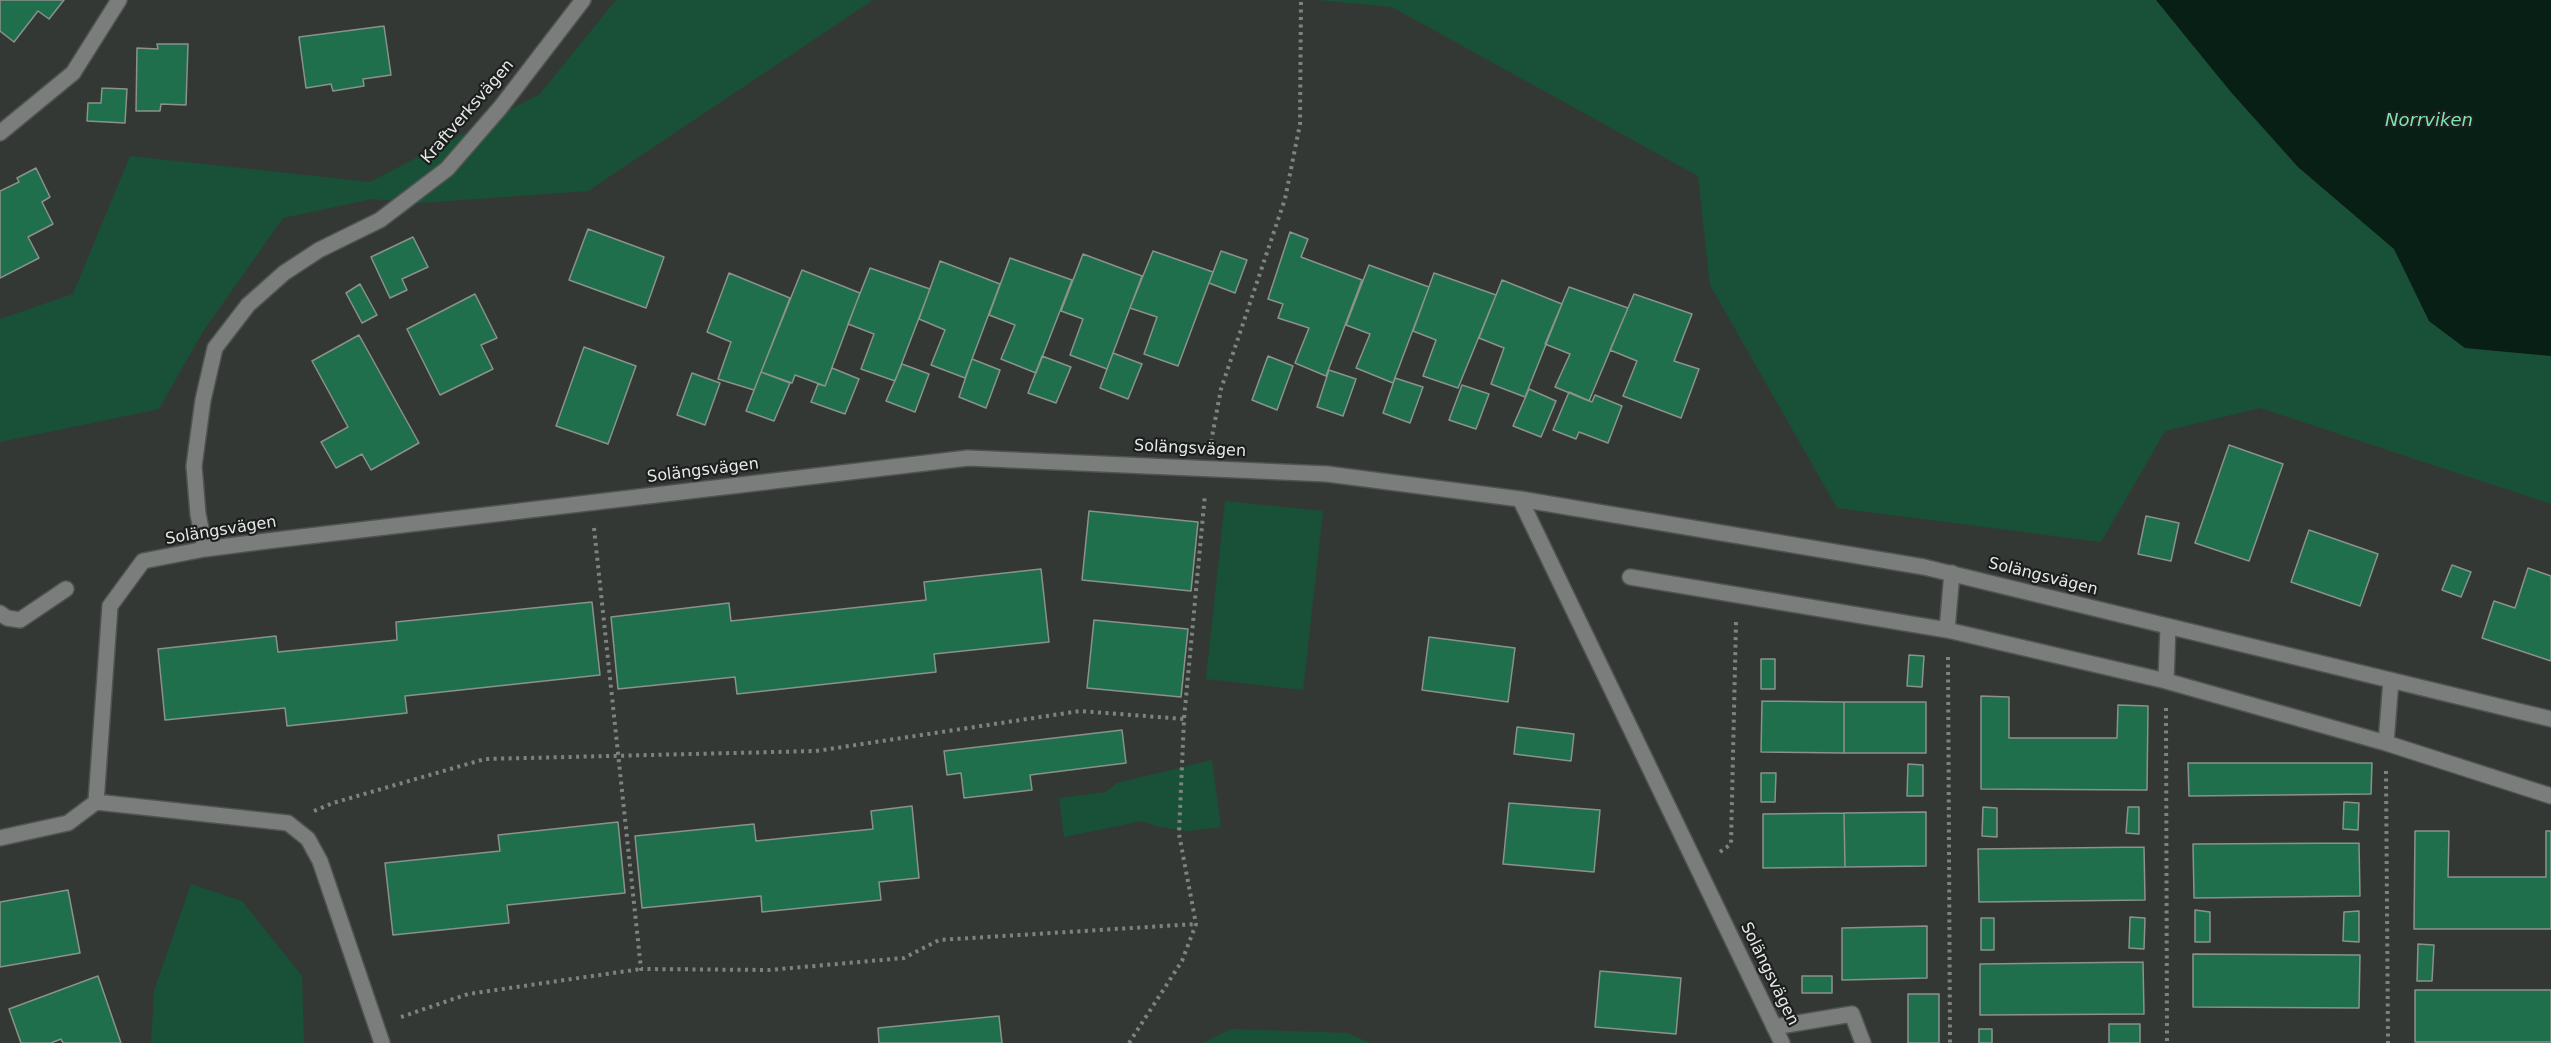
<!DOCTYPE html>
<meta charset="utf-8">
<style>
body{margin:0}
canvas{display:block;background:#333835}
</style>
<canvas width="2551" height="1043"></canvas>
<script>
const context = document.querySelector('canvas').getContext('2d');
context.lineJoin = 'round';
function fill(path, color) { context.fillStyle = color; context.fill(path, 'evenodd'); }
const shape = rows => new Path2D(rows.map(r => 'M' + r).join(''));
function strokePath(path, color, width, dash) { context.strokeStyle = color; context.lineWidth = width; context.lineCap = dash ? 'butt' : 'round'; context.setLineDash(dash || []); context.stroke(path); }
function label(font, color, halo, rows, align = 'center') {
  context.font = font + ' "DejaVu Sans",sans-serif'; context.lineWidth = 4.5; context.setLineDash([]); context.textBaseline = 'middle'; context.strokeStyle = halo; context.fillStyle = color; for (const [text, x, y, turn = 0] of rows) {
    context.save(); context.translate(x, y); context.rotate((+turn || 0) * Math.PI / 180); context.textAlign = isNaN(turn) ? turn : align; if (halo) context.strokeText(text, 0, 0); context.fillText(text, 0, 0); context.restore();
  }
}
fill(shape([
 [616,0,873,0,588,191,420,203,372,199,283,218,202,333,159,409,0,442,0,319,73,294,130,156,370,182,540,94],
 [1317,0,2156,0,2230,91,2298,167,2394,249,2429,321,2465,348,2551,356,2551,504,2260,408,2165,431,2101,542,1837,508,1710,285,1698,176,1392,7],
 [1225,501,1323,511,1303,690,1206,679],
 [1212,760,1221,827,1189,831,1159,827,1142,821,1064,837,1059,798,1106,792,1117,783],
 [191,884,242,901,302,976,304,1043,151,1043,154,991],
 [1231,1029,1347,1033,1370,1043,1203,1043]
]), '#185137');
fill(shape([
 [2156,0,2551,0,2551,356,2465,348,2429,321,2394,249,2298,167,2230,91]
]), '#071f14');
const building = shape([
 [0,0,64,0,49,19,38,11,14,42,0,31,0,0],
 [384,26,391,75,363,79,364,86,333,91,331,84,306,88,299,37,384,26],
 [157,44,188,44,186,105,161,104,160,111,136,111,137,48,158,49,157,44],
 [102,88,127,89,125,123,87,121,88,103,101,103,102,88],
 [36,168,50,197,42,202,53,224,28,237,39,258,0,278,0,191,19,182,17,178,36,168],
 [588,229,664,257,646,308,569,280,588,229],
 [1290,232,1308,239,1301,257,1362,280,1326,376,1295,363,1309,328,1278,318,1283,304,1268,299,1290,232],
 [413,237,428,267,402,279,407,290,390,298,371,257,413,237],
 [1153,251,1213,272,1178,366,1144,354,1157,317,1130,308,1153,251],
 [1221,251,1247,260,1235,293,1209,283,1221,251],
 [1083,254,1142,276,1107,369,1070,355,1083,319,1061,311,1083,254],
 [1010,258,1072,280,1036,373,1001,359,1015,325,989,315,1010,258],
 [940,261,1000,284,965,378,931,365,945,330,919,319,940,261],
 [1369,265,1429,287,1393,383,1356,368,1370,334,1346,325,1369,265],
 [870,268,930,289,895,381,861,369,874,334,848,324,870,268],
 [802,270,860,293,825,386,795,375,792,383,761,372,802,270],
 [729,273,790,298,754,390,718,379,731,342,707,332,729,273],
 [1434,273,1496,295,1458,388,1423,376,1436,340,1413,331,1434,273],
 [1502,280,1562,304,1525,397,1491,384,1504,348,1479,338,1502,280],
 [360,284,377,315,362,323,346,293,360,284],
 [1569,287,1628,308,1589,401,1555,387,1570,354,1545,344,1569,287],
 [475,294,497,338,481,345,493,369,440,395,407,329,475,294],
 [1634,294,1692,314,1674,361,1699,369,1681,418,1623,396,1637,361,1610,350,1634,294],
 [359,335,419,443,371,470,362,454,336,468,321,442,348,427,312,361,359,335],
 [584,347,636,366,608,444,556,426,584,347],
 [1113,353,1142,364,1128,399,1100,388,1113,353],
 [1042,356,1071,367,1056,403,1028,393,1042,356],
 [1268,356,1293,366,1277,410,1252,400,1268,356],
 [972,359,1000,370,986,408,959,397,972,359],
 [902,364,929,374,915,412,886,401,902,364],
 [832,368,859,379,845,414,811,402,818,384,825,386,832,368],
 [1329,370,1356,379,1343,416,1317,407,1329,370],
 [761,372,790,383,774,421,746,411,761,372],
 [692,373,720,383,705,425,677,415,692,373],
 [1395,378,1423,387,1410,423,1383,413,1395,378],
 [1462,385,1489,394,1476,429,1449,420,1462,385],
 [1529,389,1556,401,1541,437,1513,426,1529,389],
 [1569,392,1592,402,1595,395,1622,406,1608,443,1579,432,1576,439,1553,430,1569,392],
 [2229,445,2283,464,2249,561,2195,543,2229,445],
 [1089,511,1198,522,1191,591,1082,580,1089,511],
 [2146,516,2179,523,2171,561,2138,554,2146,516],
 [2309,530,2378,554,2360,606,2291,582,2309,530],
 [2452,565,2471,572,2461,597,2442,590,2452,565],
 [2528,568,2551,576,2551,661,2482,638,2494,601,2515,608,2528,568],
 [1041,569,1049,642,934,654,936,672,737,694,735,677,618,689,611,617,729,603,731,621,926,600,924,582,1041,569],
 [592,602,600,675,405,696,407,713,296,725,287,726,285,708,165,720,158,649,276,636,278,652,397,640,396,622,592,602],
 [1094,620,1188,629,1181,697,1087,688,1094,620],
 [1429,637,1515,648,1508,702,1422,690,1429,637],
 [1909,655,1924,656,1922,687,1907,686,1909,655],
 [1761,659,1775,659,1775,689,1761,689,1761,659],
 [1981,696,2009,697,2009,738,2117,738,2118,705,2148,706,2147,790,1981,789,1981,696],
 [1762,701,1844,702,1844,753,1761,752,1762,701],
 [1844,702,1926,702,1926,753,1844,753,1844,702],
 [1517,727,1574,734,1571,761,1514,754,1517,727],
 [1122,730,1126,763,1030,775,1032,790,964,798,961,773,947,775,944,751,1122,730],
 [2188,763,2372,763,2371,794,2189,796,2188,763],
 [1908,764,1923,765,1923,796,1907,796,1908,764],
 [1761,773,1776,773,1775,802,1761,802,1761,773],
 [2344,802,2359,803,2358,830,2343,829,2344,802],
 [1509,803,1600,810,1594,872,1503,864,1509,803],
 [912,806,919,878,879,882,881,900,762,912,761,896,642,908,635,836,754,824,756,841,873,829,871,811,912,806],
 [1983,807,1997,808,1997,837,1982,836,1983,807],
 [2128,807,2139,807,2139,834,2126,833,2128,807],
 [1926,812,1926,866,1845,867,1844,813,1926,812],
 [1844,813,1845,867,1763,868,1763,814,1844,813],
 [618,822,625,893,507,905,509,923,393,935,385,863,500,851,498,835,618,822],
 [2415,831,2449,831,2448,877,2546,877,2546,831,2551,831,2551,929,2414,929,2415,831],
 [2359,843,2360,896,2194,898,2193,844,2359,843],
 [2144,847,2145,900,1979,902,1978,849,2144,847],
 [68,890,80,953,0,967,0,902,68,890],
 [2195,910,2210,912,2210,942,2195,942,2195,910],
 [2359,911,2359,942,2343,941,2344,912,2359,911],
 [2130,917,2145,918,2144,949,2129,948,2130,917],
 [1981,918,1994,918,1994,950,1981,950,1981,918],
 [1927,926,1927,978,1842,980,1842,928,1927,926],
 [2418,944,2434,945,2432,981,2417,981,2418,944],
 [2193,954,2360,955,2359,1008,2193,1007,2193,954],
 [2143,962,2144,1014,1980,1015,1980,964,2143,962],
 [1600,971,1681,978,1676,1034,1595,1027,1600,971],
 [98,976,121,1043,63,1043,61,1039,51,1043,21,1043,9,1009,98,976],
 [1802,976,1832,976,1832,993,1802,993,1802,976],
 [2415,990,2551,990,2551,1042,2415,1042,2415,990],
 [1908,994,1939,994,1939,1043,1908,1043,1908,994],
 [999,1016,1002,1043,879,1043,878,1028,999,1016],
 [2109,1024,2140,1024,2140,1043,2109,1043,2109,1024],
 [1979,1029,1992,1029,1992,1043,1979,1043,1979,1029]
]);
fill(building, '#206f4c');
strokePath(building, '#8b918d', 1.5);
const minor = shape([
 [0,133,73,73,119,0],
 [1520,499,1782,1043],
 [205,549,198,514,194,466,203,400,215,348,248,305,284,273,319,250,380,220,447,169,500,108,583,0],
 [1630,577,1947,630,2166,681,2386,743,2551,796],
 [0,613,7,618,20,620,66,589],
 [1947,630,1952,573],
 [2166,681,2168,626],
 [2386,743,2391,680],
 [96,802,110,606,143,561,205,549,267,541,968,458,1327,474,1520,499,1924,567,2551,719],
 [0,838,68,823,96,802,288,823,308,839,320,861,382,1043],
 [1774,1027,1852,1014,1863,1043]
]);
strokePath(minor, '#505451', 18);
strokePath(shape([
 [1211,442,1221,389,1285,199,1300,124,1301,0],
 [594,528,641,969,769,970,904,958,939,940,1196,924],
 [1948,657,1950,1043],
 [2166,708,2167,1043],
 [2386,771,2388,1043],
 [314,811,333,803,485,759,816,751,1080,711,1184,719],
 [1720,852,1731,844,1736,622],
 [401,1017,468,994,641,969],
 [1129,1043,1182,961,1196,924,1179,834,1184,719,1205,494]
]), '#7f8380', 4, [3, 4.5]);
strokePath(minor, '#7b7d7c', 15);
label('16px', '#e6e9e7', '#1c1f1d', [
 ["Kraftverksvägen",468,112,-49],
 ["Solängsvägen",1190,449,3],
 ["Solängsvägen",703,471,-7],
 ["Solängsvägen",221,531,-9],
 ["Solängsvägen",2043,577,14],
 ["Solängsvägen",1769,974,64]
]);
label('italic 18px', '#7ce5b0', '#1c1f1d', [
 ["Norrviken",2429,121]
]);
</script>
